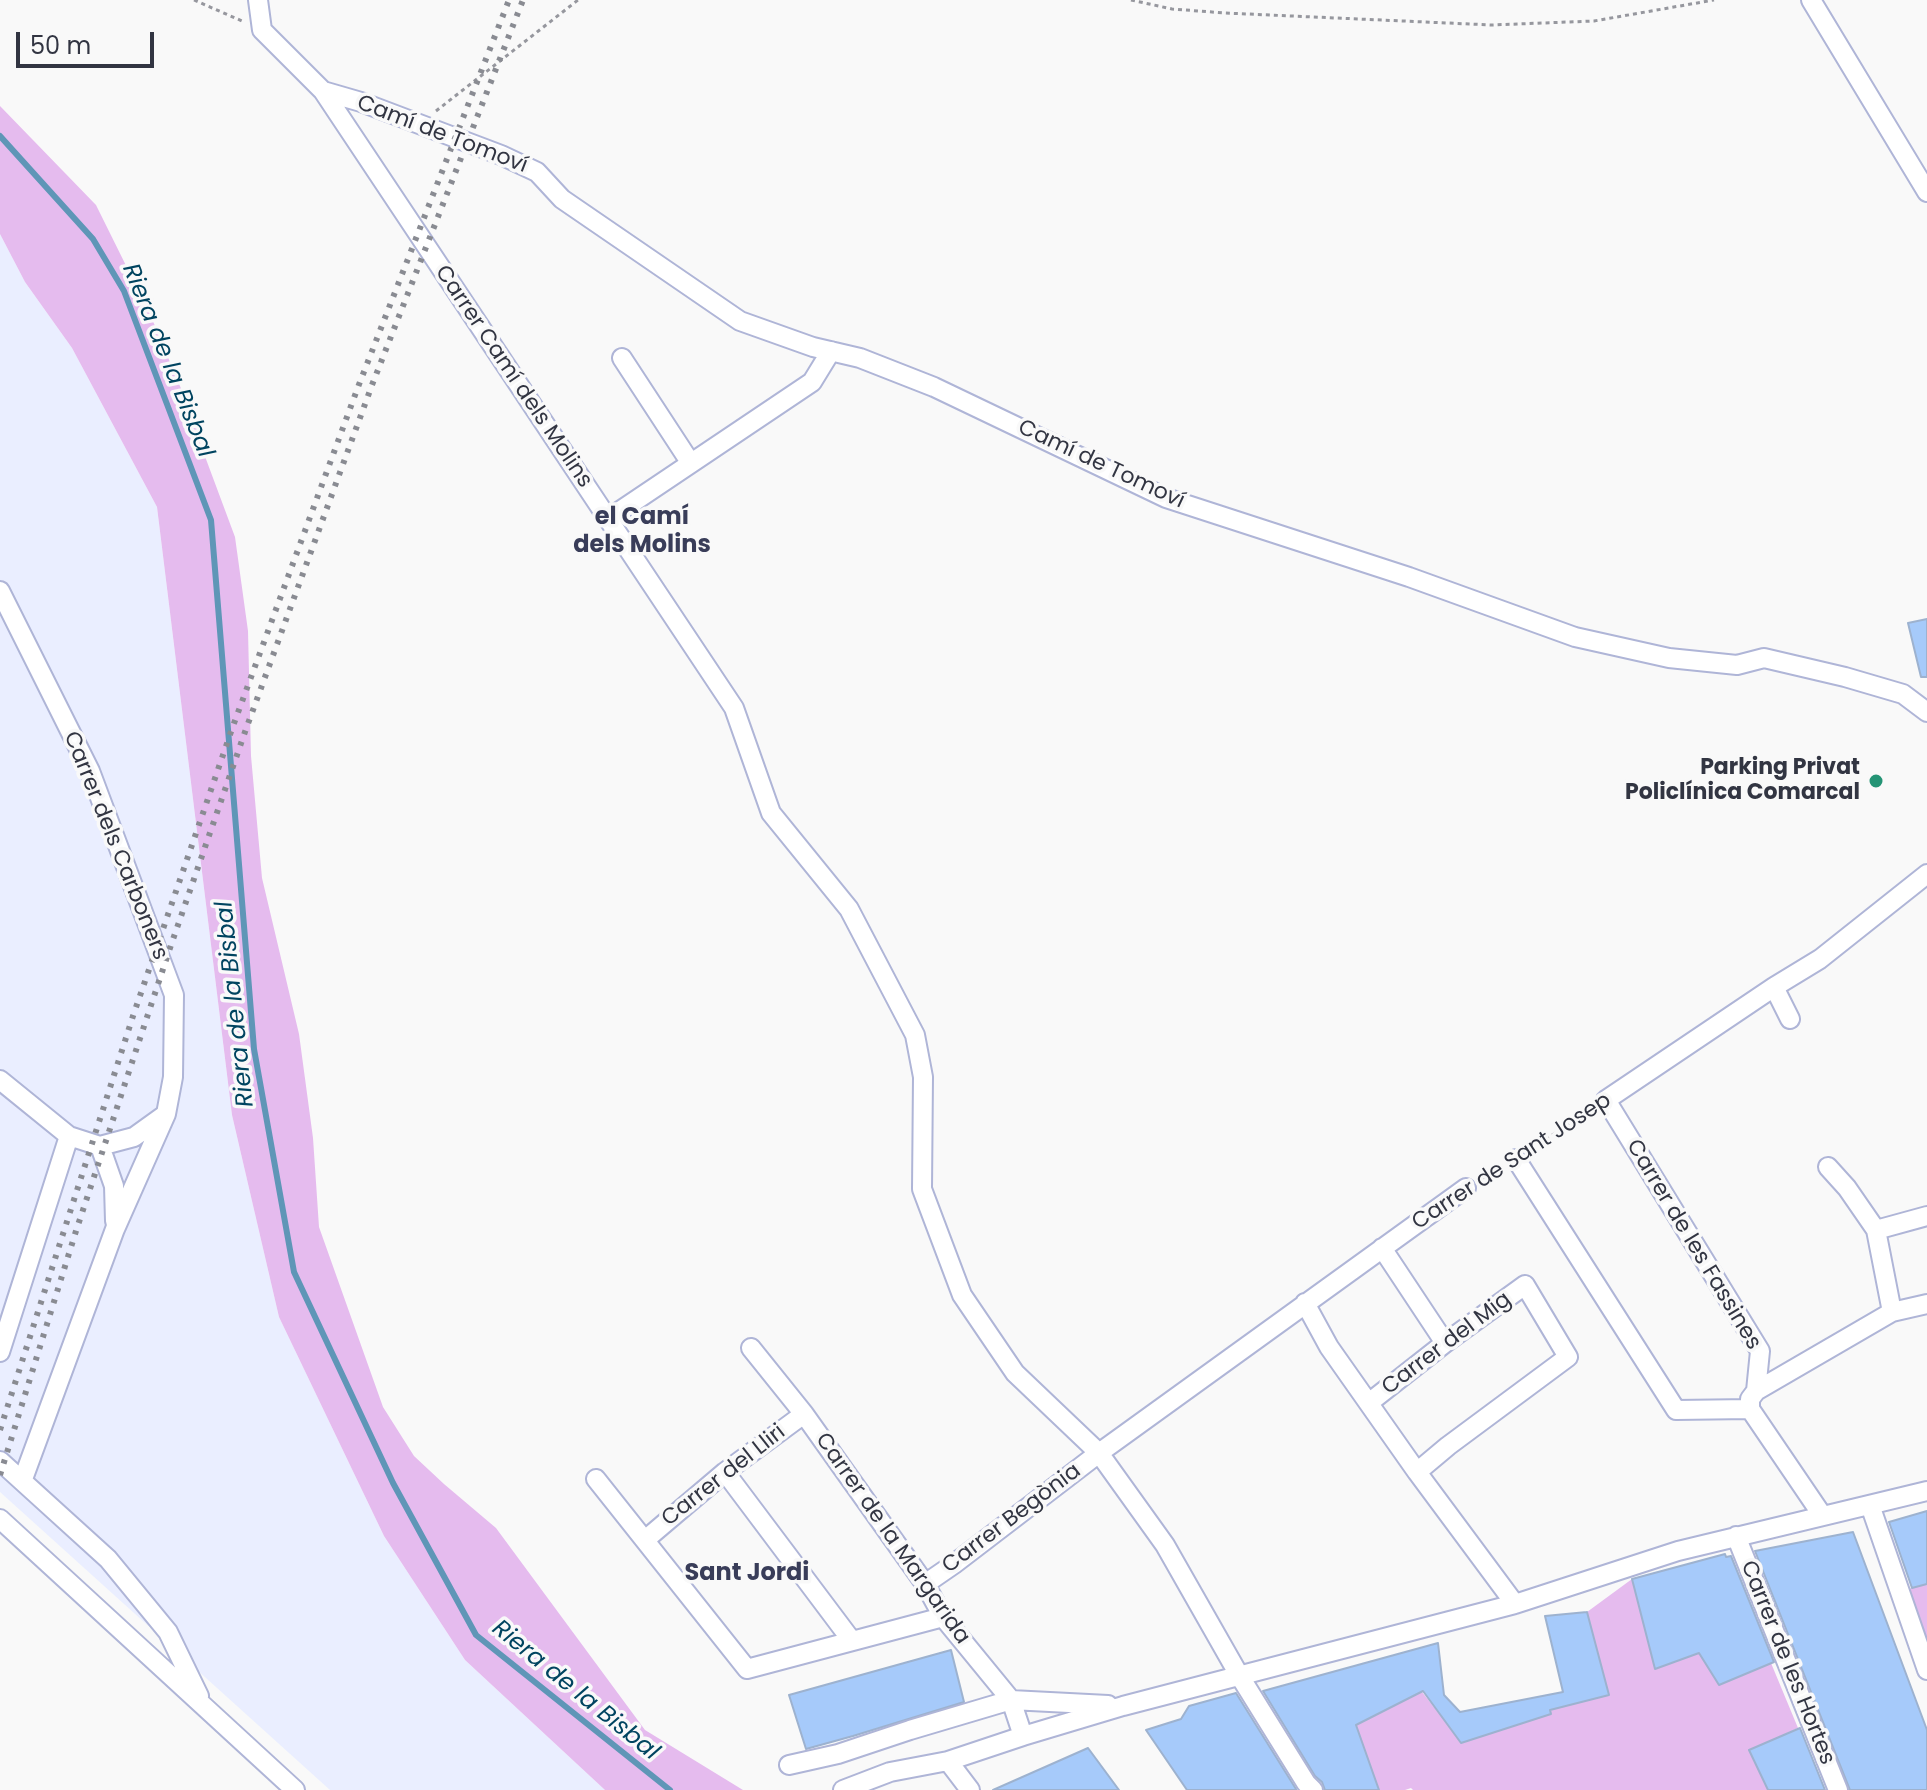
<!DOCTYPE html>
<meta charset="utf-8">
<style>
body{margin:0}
#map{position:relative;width:1927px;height:1790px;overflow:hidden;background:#f9f9f9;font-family:Poppins,sans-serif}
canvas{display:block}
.scale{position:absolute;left:16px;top:32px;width:138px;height:36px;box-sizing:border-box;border:4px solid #323542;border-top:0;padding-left:10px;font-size:24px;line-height:28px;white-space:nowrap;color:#323542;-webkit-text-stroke:6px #f9f9f9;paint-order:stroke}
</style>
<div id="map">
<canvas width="1927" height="1790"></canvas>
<div class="scale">50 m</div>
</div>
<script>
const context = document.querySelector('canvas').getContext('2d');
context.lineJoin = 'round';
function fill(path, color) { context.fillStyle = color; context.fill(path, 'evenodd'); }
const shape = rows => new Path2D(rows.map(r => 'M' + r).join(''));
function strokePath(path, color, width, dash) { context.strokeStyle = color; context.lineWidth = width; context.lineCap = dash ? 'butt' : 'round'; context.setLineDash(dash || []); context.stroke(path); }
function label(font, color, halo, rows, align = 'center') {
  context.font = font + ' Poppins,sans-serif'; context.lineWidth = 7; context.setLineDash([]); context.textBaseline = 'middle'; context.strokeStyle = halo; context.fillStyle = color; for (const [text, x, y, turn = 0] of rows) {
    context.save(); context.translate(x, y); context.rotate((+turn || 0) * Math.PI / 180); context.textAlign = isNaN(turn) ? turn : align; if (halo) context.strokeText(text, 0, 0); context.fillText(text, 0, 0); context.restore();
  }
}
fill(shape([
 [0,234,25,282,72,348,157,507,232,1115,279,1317,384,1536,465,1660,605,1790,330,1790,0,1492]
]), '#eaeeff');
fill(shape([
 [0,106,96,205,150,314,197,427,200,443,235,537,248,631,251,756,262,878,299,1034,313,1138,319,1227,383,1407,414,1456,444,1484,496,1528,645,1730,743,1790,605,1790,465,1660,384,1536,279,1317,232,1115,157,507,72,348,25,282,0,234],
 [1632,1579,1655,1669,1699,1653,1719,1685,1771,1663,1798,1728,1750,1750,1768,1790,1413,1790,1411,1788,1405,1790,1379,1790,1356,1725,1422,1692,1462,1742,1551,1713,1545,1695,1563,1692,1567,1706,1609,1695,1587,1612],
 [1927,1584,1927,1649,1904,1590]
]), '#e5bbee');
strokePath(shape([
 [0,136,93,239,124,291,211,520,254,1049,294,1272,393,1483,476,1635,670,1790]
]), '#5f96b7', 6);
const building = shape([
 [1927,619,1927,677,1921,677,1908,623,1927,619],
 [1927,1511,1927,1584,1912,1588,1889,1522,1927,1511],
 [1853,1532,1927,1730,1927,1790,1850,1790,1755,1551,1853,1532],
 [1725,1554,1726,1557,1731,1556,1774,1662,1719,1685,1699,1653,1655,1669,1632,1579,1725,1554],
 [1587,1612,1609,1695,1550,1710,1551,1714,1461,1743,1423,1691,1356,1725,1379,1790,1325,1790,1322,1782,1315,1776,1263,1691,1438,1643,1444,1695,1460,1712,1563,1692,1545,1616,1587,1612],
 [951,1650,964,1702,853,1736,806,1749,789,1695,951,1650],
 [1236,1693,1296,1789,1296,1790,1187,1790,1146,1730,1181,1719,1189,1706,1236,1693],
 [1800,1728,1825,1790,1768,1790,1749,1750,1800,1728],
 [1088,1748,1119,1790,993,1790,1088,1748]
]);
fill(building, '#a6cafa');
strokePath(building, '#9db2cf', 2);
const minor = shape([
 [258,0,262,30,323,91,734,708,771,813,849,909,915,1035,923,1077,922,1189,962,1295,1015,1373,1099,1453,1165,1545,1239,1675,1306,1783,1313,1790],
 [1811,0,1927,192],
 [323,91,361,102,501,155,537,172,562,199,740,321,813,347,860,358,934,387,1166,498,1409,577,1575,637,1669,658,1737,665,1764,658,1845,677,1903,694,1927,712],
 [622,358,690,462],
 [608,519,812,382,831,351],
 [0,591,90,771,174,995,173,1077,166,1114,134,1137,100,1146],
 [1774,987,1790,1019],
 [0,1080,69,1136,100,1146],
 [100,1146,114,1186,115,1221],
 [1516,1159,1676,1410,1750,1409],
 [1828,1167,1847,1188,1876,1230,1892,1312],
 [1876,1230,1927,1216],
 [1382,1248,1445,1343],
 [1305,1303,1329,1347,1417,1472,1515,1604],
 [751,1348,804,1414,925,1584,943,1617,1011,1700,1023,1736],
 [0,1352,69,1136],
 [1756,1391,1892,1312,1927,1304],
 [1370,1402,1445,1343,1525,1285,1568,1357,1448,1446,1417,1472],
 [0,1461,108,1559,168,1632,199,1696],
 [725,1472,852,1641],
 [23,1479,115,1229,166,1114],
 [596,1479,747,1669,943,1617],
 [1870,1505,1927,1670],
 [1822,1515,1750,1409,1750,1399,1756,1391,1760,1351,1606,1100,1774,987,1820,959,1927,874],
 [0,1519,295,1790],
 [1736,1536,1838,1790],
 [645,1540,725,1472,804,1414],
 [925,1584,954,1564,1099,1453,1466,1188],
 [948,1761,970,1790],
 [789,1765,838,1754,910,1730,1011,1700,1108,1705],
 [843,1790,890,1772,948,1761,1023,1736,1123,1706,1515,1604,1678,1551,1927,1491]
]);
strokePath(minor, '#afb5d7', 22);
strokePath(shape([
 [194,0,242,21],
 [1131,0,1172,9,1225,13,1492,25,1594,21,1714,0],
 [436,111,578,0],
 [1532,1148,1590,1111],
 [1481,1179,1502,1167]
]), '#96979e', 3, [4, 4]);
strokePath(minor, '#fff', 18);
strokePath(shape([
 [0,1430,133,1016,233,726,358,387,509,0],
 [0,1475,76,1231,170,948,246,729,372,385,523,0]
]), '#898b92', 6, [4, 8]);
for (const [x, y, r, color] of [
 [1876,781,8,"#249475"]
]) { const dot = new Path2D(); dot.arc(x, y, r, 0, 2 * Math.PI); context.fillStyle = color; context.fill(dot); strokePath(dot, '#f9f9f9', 3); }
label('22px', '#323542', '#f9f9f9', [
 ["Camí de Tomoví",442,135,21],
 ["Carrer Camí dels Molins",513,377,56],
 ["Camí de Tomoví",1101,465,25],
 ["Carrer dels Carboners",115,846,68],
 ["Carrer de Sant Josep",1512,1162,-33],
 ["Carrer de les Fassines",1693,1245,59],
 ["Carrer del Mig",1447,1344,-37],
 ["Carrer del Lliri",724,1476,-38],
 ["Carrer Begònia",1012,1519,-37],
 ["Carrer de la Margarida",892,1539,55],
 ["Carrer de les Hortes",1787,1663,68]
]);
label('bold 22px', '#323542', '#f9f9f9', [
 ["Parking Privat",1860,768],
 ["Policlínica Comarcal",1860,793]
], 'right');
label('italic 24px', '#004460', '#f9f9f9', [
 ["Riera de la Bisbal",167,361,68],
 ["Riera de la Bisbal",236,1004,-96],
 ["Riera de la Bisbal",575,1691,39]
]);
label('bold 24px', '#393d59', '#f9f9f9', [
 ["el Camí",642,518],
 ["dels Molins",642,546],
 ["Sant Jordi",747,1574]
]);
</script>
